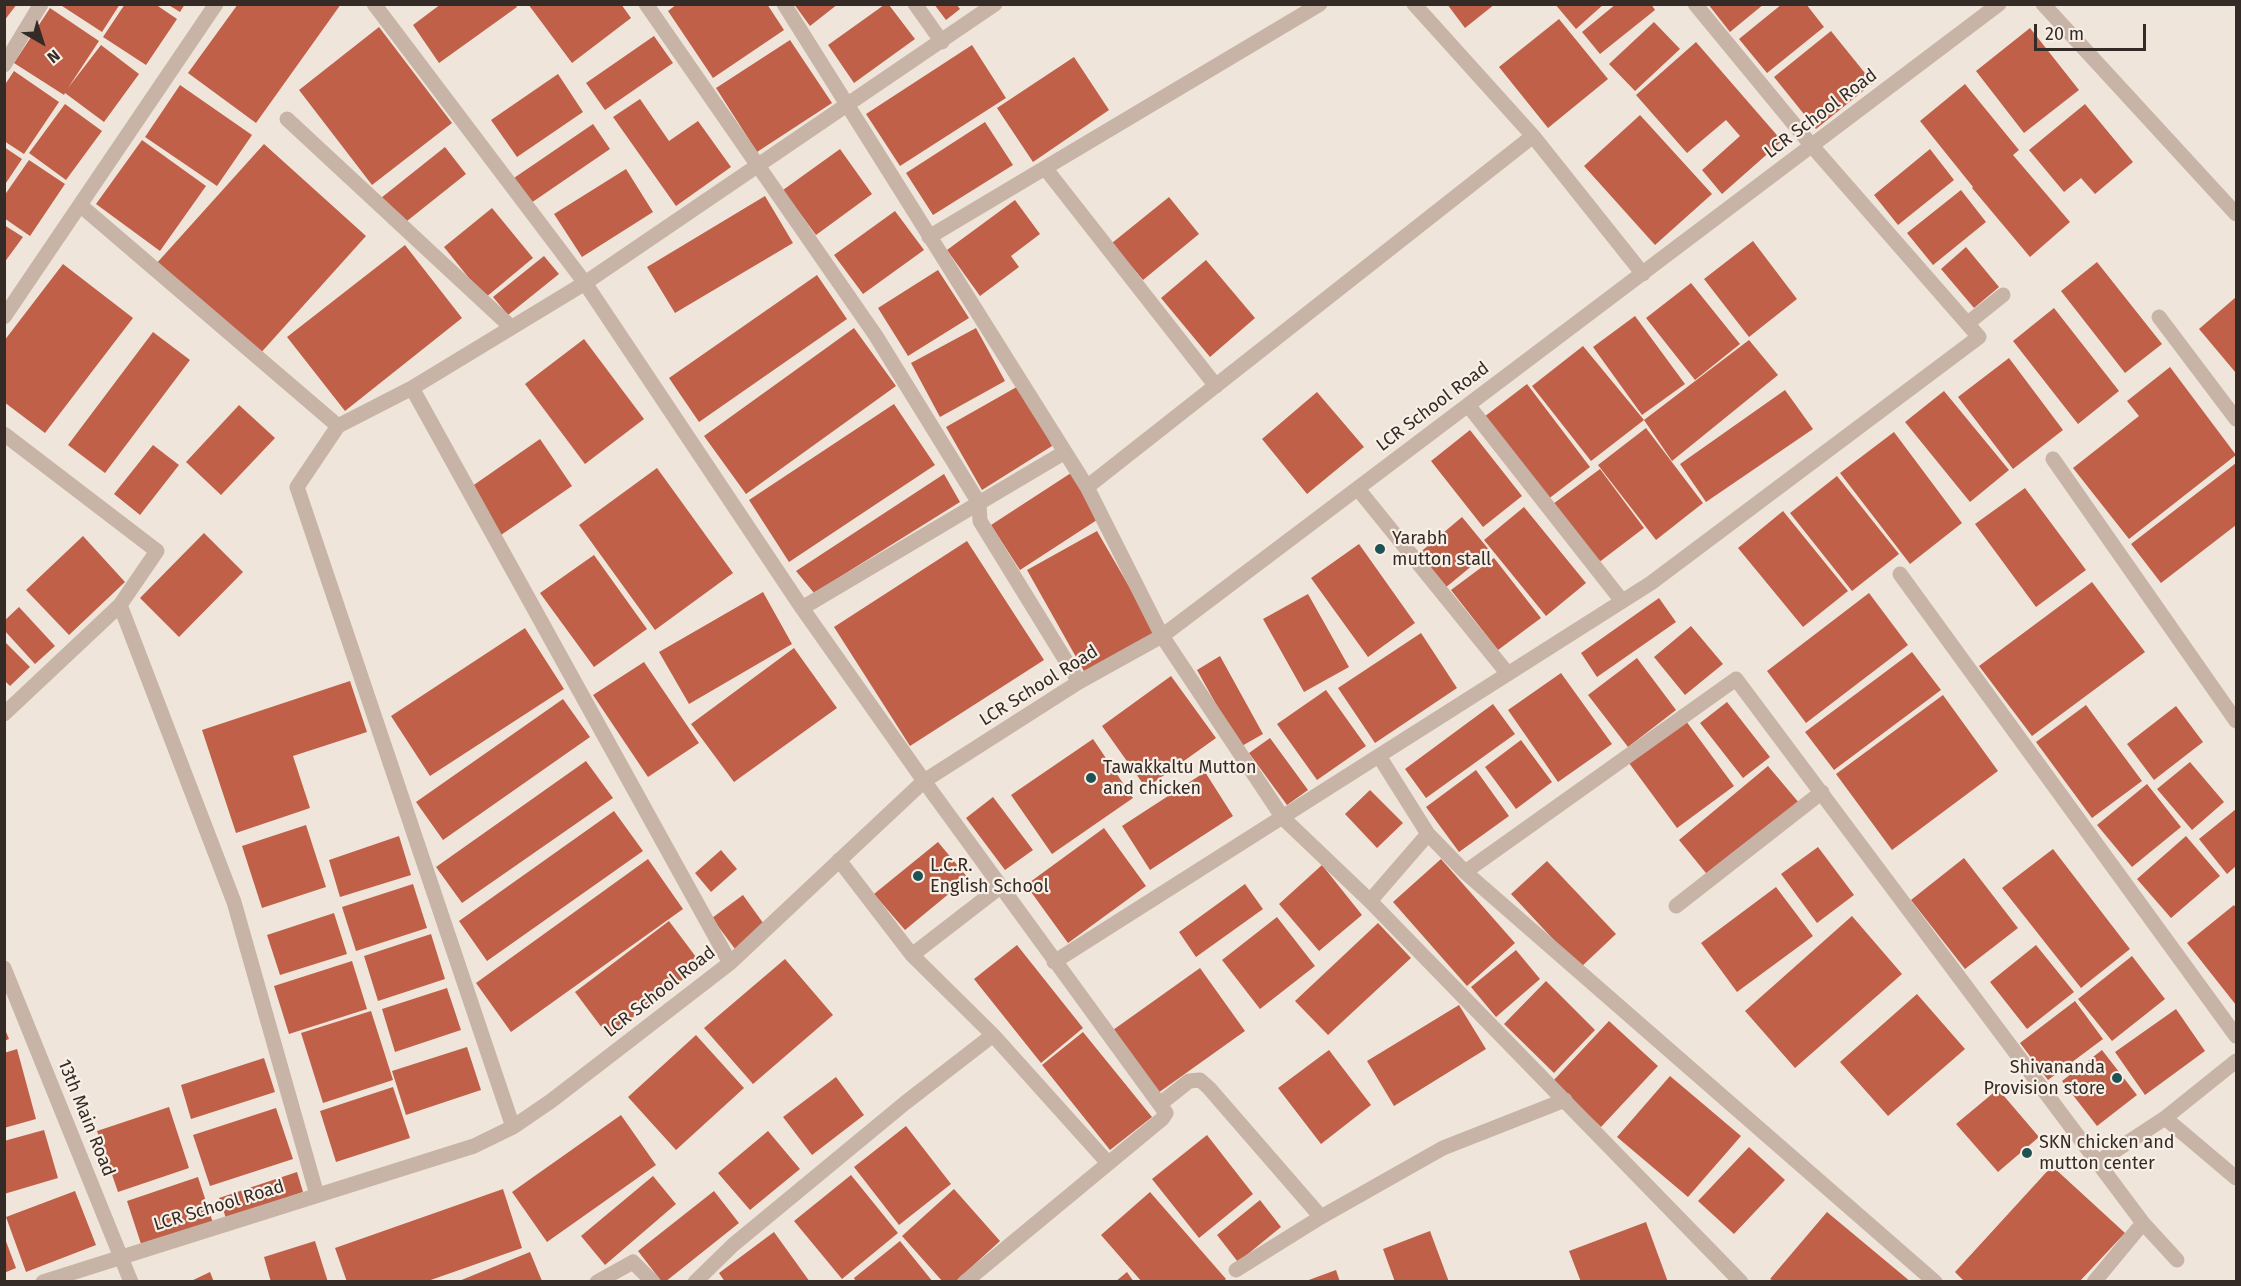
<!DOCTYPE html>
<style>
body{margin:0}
#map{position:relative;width:2241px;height:1286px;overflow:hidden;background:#f0e5da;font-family:"Fira Sans",sans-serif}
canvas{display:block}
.frame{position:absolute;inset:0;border:6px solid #342b27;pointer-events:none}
.north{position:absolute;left:12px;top:12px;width:60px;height:60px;-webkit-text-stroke:4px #f8efe6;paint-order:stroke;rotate:141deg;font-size:16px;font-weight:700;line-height:24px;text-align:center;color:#342b27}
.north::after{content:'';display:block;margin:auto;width:21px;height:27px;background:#342b27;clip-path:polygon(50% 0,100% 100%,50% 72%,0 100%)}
.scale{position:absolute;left:2034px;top:24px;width:112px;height:27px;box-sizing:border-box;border:3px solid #342b27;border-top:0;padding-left:8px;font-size:18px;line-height:21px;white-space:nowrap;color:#342b27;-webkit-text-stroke:4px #f8efe6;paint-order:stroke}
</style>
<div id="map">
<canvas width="2241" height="1286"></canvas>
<div class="frame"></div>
<div class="north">N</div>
<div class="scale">20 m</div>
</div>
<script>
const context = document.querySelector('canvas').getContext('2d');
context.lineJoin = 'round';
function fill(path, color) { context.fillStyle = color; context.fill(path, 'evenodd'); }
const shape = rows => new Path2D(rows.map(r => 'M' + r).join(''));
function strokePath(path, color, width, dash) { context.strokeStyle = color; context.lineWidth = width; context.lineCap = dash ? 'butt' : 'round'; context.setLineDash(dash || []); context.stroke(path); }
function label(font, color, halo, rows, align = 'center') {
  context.font = font + ' "Fira Sans",sans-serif'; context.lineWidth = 4.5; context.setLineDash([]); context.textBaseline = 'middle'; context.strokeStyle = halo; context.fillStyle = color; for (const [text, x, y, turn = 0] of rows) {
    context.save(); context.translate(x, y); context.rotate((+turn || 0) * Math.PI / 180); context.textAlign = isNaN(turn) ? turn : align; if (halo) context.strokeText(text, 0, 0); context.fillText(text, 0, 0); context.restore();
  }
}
fill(shape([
 [4,4,17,4,4,21],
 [59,4,120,4,102,32],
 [125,4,155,4,177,19,146,65,103,37],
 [167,4,185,4,180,12],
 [238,4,341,4,256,123,188,73],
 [441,4,515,4,517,7,439,63,413,25],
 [528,4,621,4,631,18,572,63],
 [677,4,767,4,784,30,713,78,668,11],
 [794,4,838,4,810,26],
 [934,4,956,4,960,9,946,20],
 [1447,4,1495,4,1465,28],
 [1555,4,1604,4,1576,29],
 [1616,4,1651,4,1655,10,1600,54,1582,32],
 [1708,4,1764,4,1730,32],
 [1782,4,1806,4,1824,27,1767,73,1739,39],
 [884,5,889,5,915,39,854,83,828,45],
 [50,8,99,41,68,88,101,45,139,74,104,122,65,93,64,95,14,63],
 [1559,19,1608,79,1548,128,1499,67],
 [1654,22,1680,49,1635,91,1609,64],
 [379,27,452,123,372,185,299,90],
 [2030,28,2079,90,2024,133,1976,71],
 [1831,31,1873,83,1816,129,1774,77],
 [654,36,673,63,605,110,586,83],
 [790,40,832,103,757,152,716,88],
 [1696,42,1782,141,1722,194,1702,170,1740,136,1726,120,1687,153,1636,95],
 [972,45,1006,98,900,166,866,114],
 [1074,57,1109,110,1033,162,997,108],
 [14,71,59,102,24,154,4,141,4,86],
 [558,74,583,112,517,157,491,120],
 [1965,84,2019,150,2013,155,2070,222,2030,257,1972,188,1973,187,1920,121],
 [180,85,252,135,217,186,145,137],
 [640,99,669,141,698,121,731,167,676,206,613,117],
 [65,104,102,131,66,180,29,153],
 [2085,104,2133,162,2095,194,2081,178,2064,192,2029,150],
 [1640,115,1712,194,1655,245,1584,166],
 [985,122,1013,165,933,215,906,173],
 [593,124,610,149,531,203,514,178],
 [142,140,206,186,160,251,96,204],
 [264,144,366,236,258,356,156,264],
 [4,147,22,159,4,186],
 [445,147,466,174,402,225,381,198],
 [840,149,872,194,816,235,783,190],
 [1930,149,1954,180,1898,225,1874,195],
 [29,160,65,184,30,236,4,218,4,196],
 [626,169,653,212,582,257,554,214],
 [1961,190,1986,222,1933,265,1907,233],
 [765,196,793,243,675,313,647,267],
 [1169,197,1199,234,1143,280,1112,243],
 [1015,200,1040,234,1011,256,1019,267,980,296,947,250],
 [492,208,533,258,485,298,444,247],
 [895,211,924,250,863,294,834,255],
 [4,225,23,237,4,263],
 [1753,241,1797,299,1749,337,1704,279],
 [405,245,462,318,345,411,287,337],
 [1966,247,1999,287,1974,308,1941,269],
 [544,256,559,274,508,315,493,297],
 [1206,260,1255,318,1210,357,1161,298],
 [2097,262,2162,344,2125,373,2061,291],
 [63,264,133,318,45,433,4,402,4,341],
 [938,270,969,318,908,356,878,308],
 [817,275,847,319,699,422,669,378],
 [1691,283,1740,344,1695,380,1646,318],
 [2236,297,2236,373,2199,329],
 [2054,308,2119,391,2078,424,2013,341],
 [1635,316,1685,384,1642,415,1593,347],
 [854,328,896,386,746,494,704,436],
 [976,328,1005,381,940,417,911,363],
 [153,332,190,360,105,473,68,445],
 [584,339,644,419,585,464,525,384],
 [1749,340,1778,375,1672,461,1644,420],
 [1583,346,1644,420,1591,461,1532,386],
 [2009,358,2063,430,2013,469,1958,397],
 [2170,367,2236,455,2129,539,2073,468,2139,416,2127,401],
 [1022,384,1052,446,982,490,946,427],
 [1527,384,1590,467,1547,500,1484,417],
 [1785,390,1813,429,1706,502,1680,464],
 [1944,391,2009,470,1970,502,1905,422],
 [1317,392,1364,447,1307,494,1262,439],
 [894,404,935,465,789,562,749,500],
 [239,405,275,438,221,495,186,462],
 [1646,428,1703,503,1656,540,1598,465],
 [1470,430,1522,496,1483,527,1431,461],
 [1894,432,1962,523,1910,564,1840,473],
 [540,439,572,486,501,535,468,489],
 [153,445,179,465,140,515,114,494],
 [2236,463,2236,525,2161,583,2131,544],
 [657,468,733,573,655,630,579,525],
 [1600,469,1644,528,1598,563,1553,504],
 [1071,473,1100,518,1020,570,991,525],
 [944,474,960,502,814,593,796,571],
 [1837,476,1899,554,1852,591,1790,513],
 [2025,488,2086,570,2036,607,1975,524],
 [1524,507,1586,583,1546,616,1484,540],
 [1783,511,1848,591,1803,627,1738,548],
 [1462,517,1490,551,1445,588,1417,555],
 [1097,531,1156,633,1085,673,1027,570],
 [204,533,243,572,179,637,140,598],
 [83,536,125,582,69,635,26,590],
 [967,541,1044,660,910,746,834,627],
 [1359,544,1415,623,1368,657,1311,578],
 [594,555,647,629,594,667,540,593],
 [1494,558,1541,618,1498,650,1451,590],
 [2092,582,2145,652,2032,736,1979,666],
 [763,592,792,644,689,704,659,652],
 [1869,593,1908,645,1806,723,1767,671],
 [1308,594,1349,667,1304,692,1263,619],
 [1659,598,1676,622,1597,677,1581,653],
 [19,607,55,646,35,664,4,630,4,621],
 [1691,626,1723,664,1685,695,1654,657],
 [525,628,564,689,430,776,391,716],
 [1421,633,1457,688,1375,743,1338,688],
 [4,641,30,667,10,686,4,680],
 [794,648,837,708,734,782,691,724],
 [1912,652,1941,690,1834,770,1805,732],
 [1220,656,1263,734,1240,747,1197,670],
 [1637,658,1676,710,1628,747,1588,695],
 [644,662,699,743,648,777,593,695],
 [1561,673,1612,744,1558,782,1508,710],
 [1171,676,1216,738,1146,788,1102,726],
 [350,681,367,732,293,756,310,808,236,833,202,730],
 [1326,690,1366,746,1317,780,1277,724],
 [1943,695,1998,771,1892,850,1836,774],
 [563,699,590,737,443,840,416,802],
 [1727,702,1770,757,1743,778,1700,723],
 [1493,704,1515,734,1426,798,1405,769],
 [2086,705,2142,781,2092,818,2036,742],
 [2176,706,2203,742,2154,780,2127,744],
 [1686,721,1734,786,1677,828,1629,763],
 [1270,738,1308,790,1287,805,1249,753],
 [1093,739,1133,798,1052,854,1011,795],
 [1521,740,1552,782,1516,809,1485,767],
 [586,761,613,798,462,903,436,867],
 [2190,762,2224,802,2192,830,2157,789],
 [1768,766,1800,804,1710,878,1679,840],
 [1476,770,1509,816,1459,852,1426,807],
 [1205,772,1233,816,1150,870,1122,826],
 [2147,784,2181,827,2132,867,2097,825],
 [1370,790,1403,823,1377,848,1345,814],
 [993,797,1033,850,1005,870,966,818],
 [2236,809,2236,866,2227,874,2199,839],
 [614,811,643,851,487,961,459,921],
 [306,825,326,887,262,908,242,846],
 [1104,828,1146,886,1068,943,1026,885],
 [399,836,411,875,340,897,329,860],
 [2186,836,2220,876,2171,918,2137,879],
 [938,842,968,878,905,930,874,894],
 [1818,847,1854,895,1817,923,1781,874],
 [2053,849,2130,949,2081,988,2002,888],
 [721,850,737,869,711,892,695,873],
 [1964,858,2018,928,1965,969,1911,900],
 [648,859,683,909,511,1032,476,983],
 [1441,859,1515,943,1467,986,1393,902],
 [1547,861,1616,934,1580,968,1511,894],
 [1322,865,1362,915,1319,951,1279,904],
 [413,884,427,928,356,951,342,907],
 [1245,884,1263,909,1196,957,1179,932],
 [1776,887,1813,936,1737,992,1701,943],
 [743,895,766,927,735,949,712,918],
 [2234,905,2236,908,2236,1005,2187,943],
 [334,913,347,954,280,975,267,935],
 [1852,916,1902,974,1795,1068,1745,1011],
 [1277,917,1315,966,1260,1009,1222,960],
 [669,921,702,965,608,1036,575,992],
 [1378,923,1411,958,1328,1035,1295,1001],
 [431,934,445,979,378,1001,364,956],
 [1017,945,1083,1028,1041,1063,974,979],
 [2036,945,2074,992,2027,1029,1990,982],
 [1516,950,1540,979,1496,1017,1471,987],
 [2132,956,2165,999,2112,1041,2078,999],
 [785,959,833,1015,753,1084,704,1028],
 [352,961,367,1009,289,1034,274,986],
 [1200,968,1245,1031,1158,1093,1113,1030],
 [1546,981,1595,1030,1554,1073,1504,1024],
 [447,988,461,1030,395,1052,382,1009],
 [1917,994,1965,1049,1888,1116,1840,1062],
 [2075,1001,2103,1039,2048,1080,2020,1043],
 [1459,1005,1486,1049,1394,1106,1367,1061],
 [2176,1009,2205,1051,2145,1095,2115,1052],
 [371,1011,393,1080,323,1103,301,1033],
 [1609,1021,1658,1066,1601,1127,1553,1081],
 [4,1027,9,1039,4,1041],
 [1083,1032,1152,1117,1110,1150,1042,1065],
 [696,1035,744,1088,676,1150,628,1097],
 [467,1047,481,1090,406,1115,392,1071],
 [17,1049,36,1119,4,1128,4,1053],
 [1329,1050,1371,1105,1321,1144,1278,1088],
 [2102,1050,2137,1095,2097,1126,2062,1081],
 [264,1058,275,1092,191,1119,181,1085],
 [1670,1076,1741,1136,1688,1197,1617,1137],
 [836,1077,864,1115,812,1155,783,1117],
 [393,1087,410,1138,336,1162,320,1111],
 [1998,1089,2039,1137,1998,1172,1956,1124],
 [169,1107,189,1168,118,1192,97,1131],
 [276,1108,293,1159,210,1186,193,1135],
 [621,1115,656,1165,547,1242,512,1192],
 [906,1126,951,1184,899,1225,854,1167],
 [44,1130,58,1178,4,1194,4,1141],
 [768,1131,800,1169,750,1210,718,1173],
 [1207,1135,1253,1194,1199,1238,1152,1179],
 [1749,1147,1785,1180,1734,1234,1698,1201],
 [2052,1166,2125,1233,2079,1282,1965,1282,1955,1272],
 [297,1172,303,1192,226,1218,219,1198],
 [851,1175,898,1233,842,1279,794,1221],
 [653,1176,676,1204,605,1265,581,1236],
 [198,1177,214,1226,143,1250,127,1201],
 [503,1189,522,1248,425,1282,347,1282,335,1248],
 [954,1189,1000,1241,955,1282,943,1282,902,1236],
 [75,1191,96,1245,26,1272,6,1217],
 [714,1191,739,1223,665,1282,662,1282,638,1251],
 [1150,1192,1226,1279,1223,1282,1142,1282,1101,1235],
 [1260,1200,1281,1227,1238,1262,1217,1235],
 [1827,1212,1911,1282,1776,1282,1770,1279],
 [1646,1222,1668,1282,1581,1282,1569,1251],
 [1430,1231,1449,1282,1395,1282,1383,1249],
 [774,1232,810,1282,725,1282,719,1273],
 [4,1236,16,1268,4,1273],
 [315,1241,328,1282,271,1282,264,1257],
 [900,1241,933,1282,856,1282,854,1278],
 [530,1252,542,1281,459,1281],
 [1336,1270,1340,1282,1306,1282,1306,1281],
 [210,1272,214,1282,189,1282],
 [1127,1272,1134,1282,1115,1282]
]), '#c06049');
strokePath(shape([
 [374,4,585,283,802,608,924,781,1166,1113,1162,1119,965,1282],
 [646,4,876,336,979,503,980,521,1079,682],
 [784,4,1087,487,1162,636,1283,818,1370,901,1741,1282],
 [915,4,942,42],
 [1414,4,1533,136,1643,274],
 [2043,4,2236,214],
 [4,65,41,4],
 [287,119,511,327],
 [1045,168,1216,386],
 [80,205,338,426],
 [929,237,1320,4],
 [4,317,216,4],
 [2159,317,2236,419],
 [1968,323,2003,295],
 [412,388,730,963],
 [1468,405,1622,601],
 [4,434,157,551,120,605,4,714],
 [2053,459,2236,721],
 [1087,487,1533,136],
 [1358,489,1508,674],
 [1900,574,2236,1036],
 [120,605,234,902,317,1195],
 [802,608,1065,452],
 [1379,756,1428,834],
 [839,860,912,955],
 [1465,872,1935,1282],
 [1370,901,1428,834,1465,872,1736,679,2143,1223,2177,1260],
 [1676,906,1822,792],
 [1054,962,1651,583,1979,337,1812,146,1695,4],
 [4,968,131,1282],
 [993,1035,1108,1163],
 [1160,1104,1189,1081,1200,1080,1209,1088,1321,1217],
 [2165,1118,2236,1178],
 [513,1127,297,487,338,426,412,388,585,283,995,4],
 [2098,1162,2165,1118,2236,1061],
 [1236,1270,1321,1217,1443,1148,1565,1100],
 [43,1282,474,1146,513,1127,551,1101,730,963,924,781,1079,682,1162,636,1999,4],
 [597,1282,633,1262,653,1282],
 [695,1282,733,1245,905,1103,993,1035,912,955,1000,887],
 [2094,1282,2143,1223]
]), '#c7b4a7', 15);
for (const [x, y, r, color] of [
 [1380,549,6,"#1f5253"],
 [1091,778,6,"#1f5253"],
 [918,876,6,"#1f5253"],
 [2117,1078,6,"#1f5253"],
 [2027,1153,6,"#1f5253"]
]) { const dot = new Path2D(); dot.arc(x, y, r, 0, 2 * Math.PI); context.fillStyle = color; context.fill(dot); strokePath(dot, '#f8efe6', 2); }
label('18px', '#342b27', '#f8efe6', [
 ["LCR School Road",1821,114,-37],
 ["LCR School Road",1433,407,-37],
 ["LCR School Road",1039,686,-32],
 ["LCR School Road",660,992,-38],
 ["13th Main Road",86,1118,68],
 ["LCR School Road",219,1206,-17]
]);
label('18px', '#342b27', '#f8efe6', [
 ["Yarabh",1392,539],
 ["mutton stall",1392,560],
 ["Tawakkaltu Mutton",1103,768],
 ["and chicken",1103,789],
 ["L.C.R.",930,866],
 ["English School",930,887],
 ["Shivananda",2105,1068,"right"],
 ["Provision store",2105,1089,"right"],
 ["SKN chicken and",2039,1143],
 ["mutton center",2039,1164]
], 'left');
</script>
